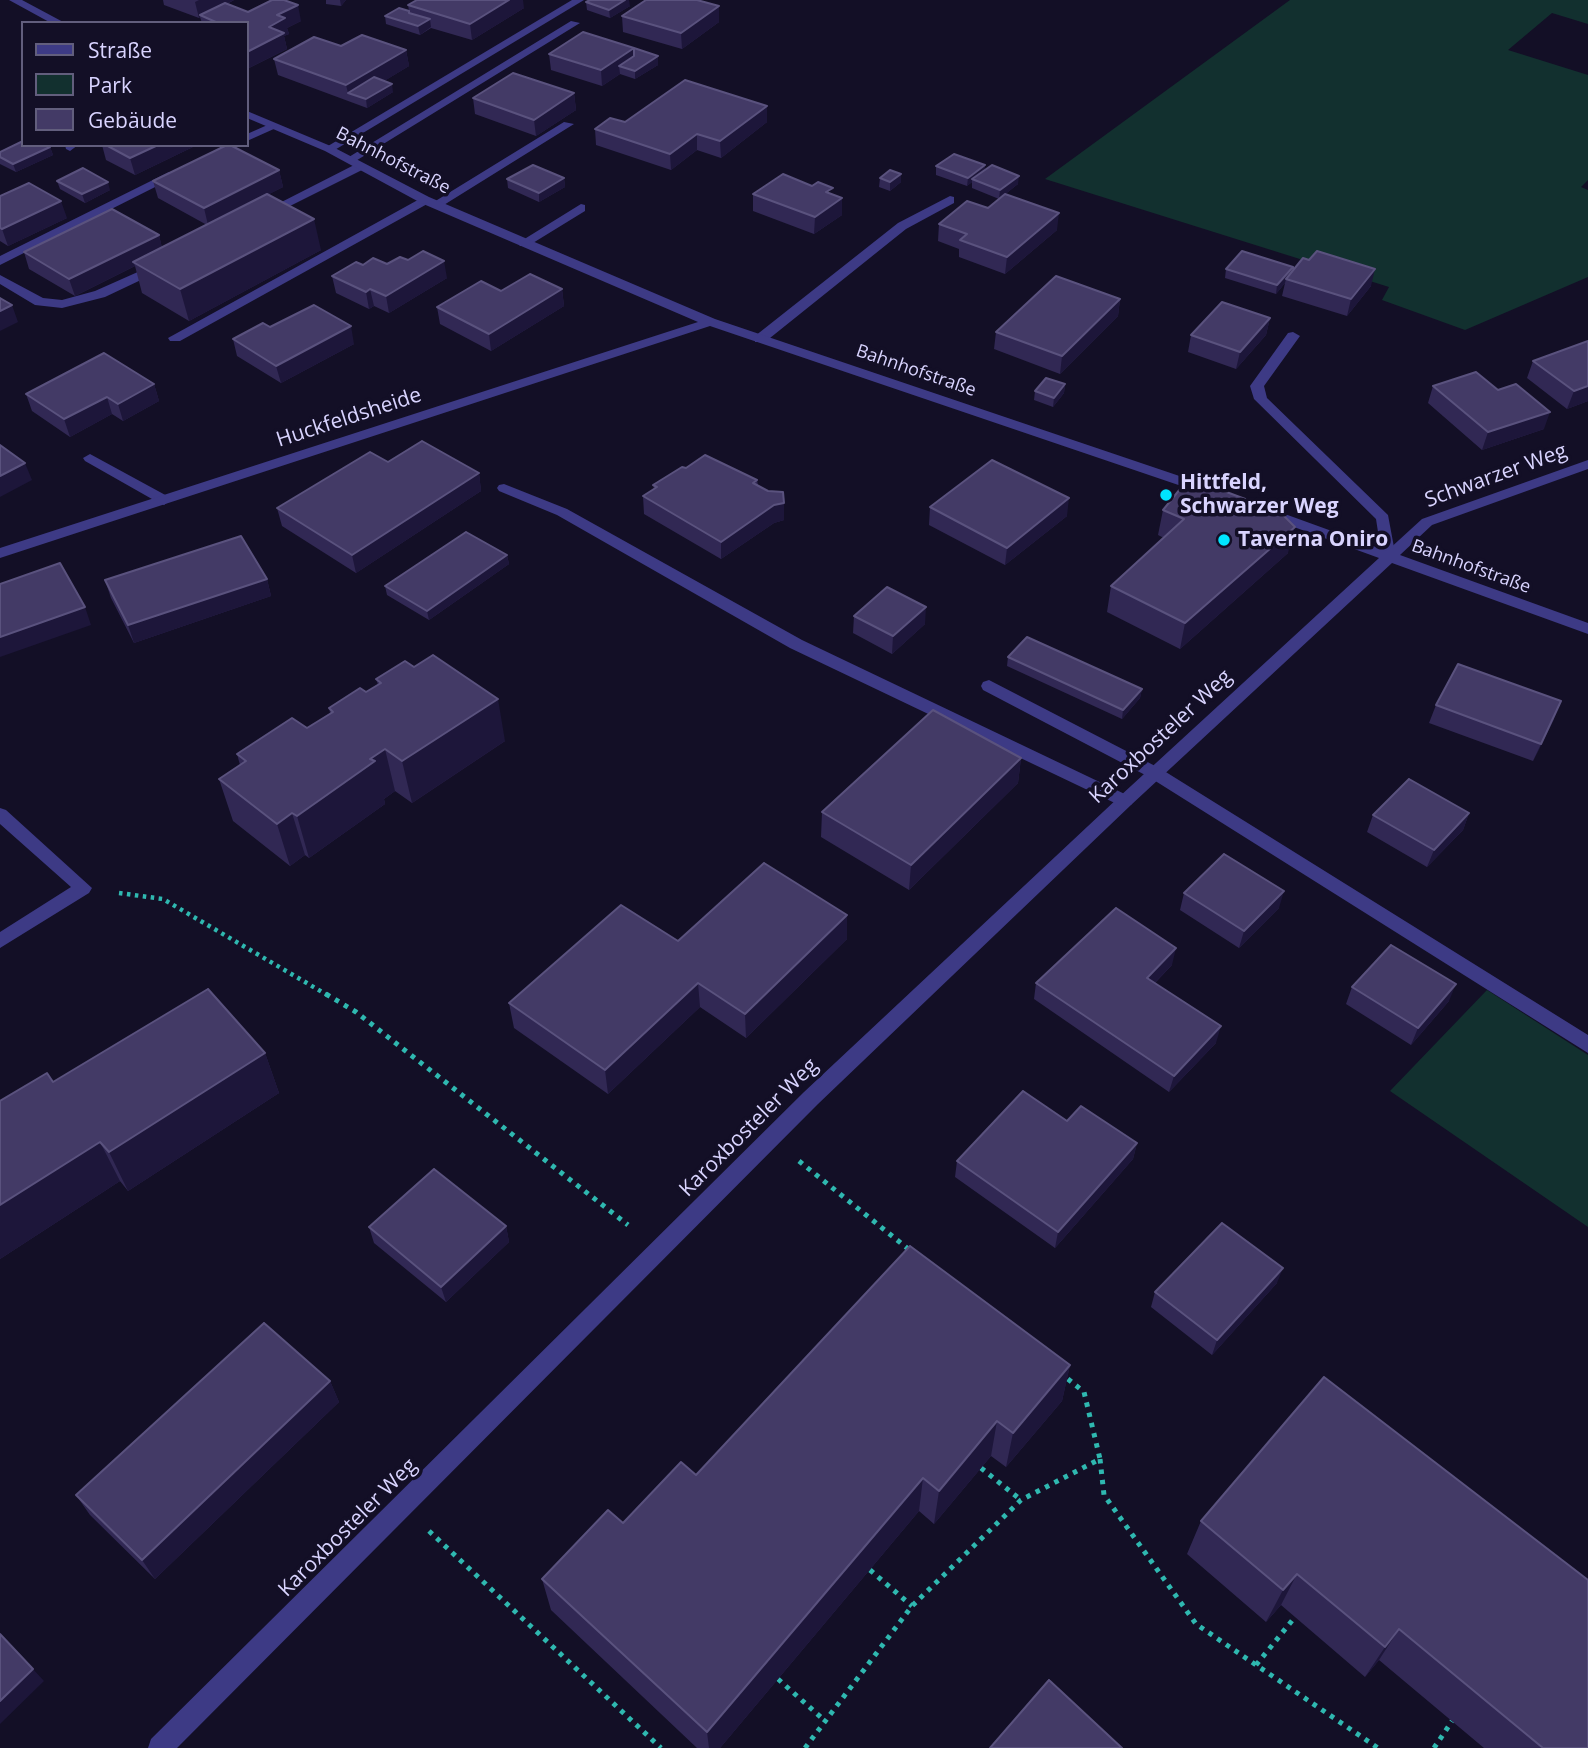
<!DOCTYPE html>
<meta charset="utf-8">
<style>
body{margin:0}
#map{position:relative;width:1588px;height:1748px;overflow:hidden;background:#130f26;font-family:"Open Sans",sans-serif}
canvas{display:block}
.legend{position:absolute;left:21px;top:21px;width:228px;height:126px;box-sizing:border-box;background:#130f26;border:2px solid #625e7d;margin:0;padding:9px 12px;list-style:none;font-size:21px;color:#d9d4ff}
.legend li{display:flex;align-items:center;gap:14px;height:35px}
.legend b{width:35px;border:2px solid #625e7d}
</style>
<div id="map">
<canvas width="1588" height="1748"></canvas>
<ul class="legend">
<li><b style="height:9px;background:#3d3a85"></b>Straße</li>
<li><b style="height:19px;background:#12302f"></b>Park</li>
<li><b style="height:19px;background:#433a66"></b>Gebäude</li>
</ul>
</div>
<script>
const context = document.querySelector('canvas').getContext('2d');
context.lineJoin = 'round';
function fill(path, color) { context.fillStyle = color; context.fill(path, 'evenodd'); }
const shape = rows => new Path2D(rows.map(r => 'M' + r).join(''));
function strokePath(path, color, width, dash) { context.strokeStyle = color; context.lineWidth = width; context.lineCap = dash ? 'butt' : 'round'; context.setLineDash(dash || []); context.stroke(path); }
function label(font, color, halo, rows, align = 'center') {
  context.font = font + ' "Open Sans",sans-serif'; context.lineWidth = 7; context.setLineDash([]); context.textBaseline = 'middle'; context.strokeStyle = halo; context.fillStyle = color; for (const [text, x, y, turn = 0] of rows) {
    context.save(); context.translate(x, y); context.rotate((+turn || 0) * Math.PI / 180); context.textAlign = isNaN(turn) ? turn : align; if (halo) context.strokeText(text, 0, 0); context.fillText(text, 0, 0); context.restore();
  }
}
fill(shape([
 [1290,0,1588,0,1588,24,1552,13,1508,50,1588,75,1588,180,1581,187,1588,190,1588,277,1465,330,1382,300,1389,287,1045,179],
 [1487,990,1588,1055,1588,1227,1390,1091]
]), '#12302f');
strokePath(shape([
 [119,893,163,899,329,996]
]), '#2fb8b0', 4.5, [3.5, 4.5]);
strokePath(shape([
 [326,994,356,1012,628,1225],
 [799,1161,912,1252],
 [1100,1459,1104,1495,1196,1624,1378,1748],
 [981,1468,1021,1500],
 [429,1531,661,1748],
 [870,1570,912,1606],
 [1256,1665,1295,1617],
 [778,1679,825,1721],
 [805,1748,912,1606,1021,1500,1100,1459,1084,1392,1063,1375],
 [1434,1748,1452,1721]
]), '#2fb8b0', 5, [4.5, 6]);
fill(shape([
 [572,0,584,0,333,151,323,149,572,0],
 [571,21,580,23,354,162,344,160,571,21],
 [564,122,574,124,439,208,429,205,564,122],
 [272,123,276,124,276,128,247,141,247,134,272,123],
 [65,145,78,145,70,151,66,149,65,145],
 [360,162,366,166,364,169,268,217,258,214,360,162],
 [169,172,179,175,0,265,0,256,169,172],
 [425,196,431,200,429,203,180,341,170,341,168,338,425,196],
 [950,196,954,197,954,203,906,229,765,342,755,342,755,336,898,223,950,196],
 [581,204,585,205,585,211,528,246,520,246,518,243,581,204],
 [158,263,164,267,162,270,105,297,62,308,35,305,0,284,0,275,43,298,62,300,95,291,158,263],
 [1293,332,1300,336,1264,386,1267,398,1388,515,1396,558,1394,561,1389,563,1382,558,1376,519,1254,399,1250,386,1288,333,1293,332],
 [90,454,169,497,171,500,164,505,159,503,85,461,83,458,90,454],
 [504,484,567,509,802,640,1131,797,1133,801,1131,805,1119,805,790,648,557,515,499,491,497,488,499,485,504,484],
 [989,680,1161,769,1588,1035,1588,1053,1149,777,983,690,981,686,983,682,989,680]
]), '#3d3a85');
fill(shape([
 [9,0,22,0,65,23,51,23,9,0],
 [247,111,333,147,429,197,715,319,1212,487,1214,490,1207,494,1202,493,710,326,0,558,0,548,698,322,421,203,325,151,247,118,247,111],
 [1588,460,1588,469,1432,525,1400,555,1588,623,1588,634,1392,563,1131,805,818,1104,177,1748,148,1748,151,1739,804,1092,1119,797,1379,558,1261,515,1259,512,1261,509,1271,509,1387,551,1422,519,1588,460],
 [0,808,6,810,92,888,89,893,0,948,0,932,71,887,0,824,0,808]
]), '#3d3a85');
fill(shape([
 [163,0,234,0,227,4,248,12,301,21,287,28,289,34,284,36,287,49,249,68,247,67,247,23,202,23,200,17,199,18,164,5],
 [326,0,346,0,341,6,326,4],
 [586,2,630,6,610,18,587,10],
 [408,5,524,8,472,40,431,28,420,35,386,24,385,16,409,11],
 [719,6,719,22,682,49,623,32,622,16],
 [341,46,406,50,409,66,384,81,393,92,367,108,278,75,274,59],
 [549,54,658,56,658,65,635,79,620,74,602,86,551,70],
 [574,93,576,110,536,136,475,114,473,98],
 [767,106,767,122,721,158,697,150,671,170,596,145,595,129,625,122],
 [102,145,197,145,135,175,106,160],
 [50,147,53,155,16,172,0,164,0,152],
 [985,165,984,171,1018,184,999,199,972,188,972,182,967,186,936,175,936,166],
 [279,170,283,187,267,195,321,250,189,321,142,293,135,266,75,296,29,269,24,252,159,235,162,248,207,225,158,198,153,181],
 [901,174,901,182,890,191,879,187,880,178],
 [564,178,565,187,539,202,508,188,507,179],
 [57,181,110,190,85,203,60,189],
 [753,194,833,194,842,215,814,234,753,211],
 [0,196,67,218,8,246,0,241],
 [988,208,1057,230,1005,274,959,257,959,249,938,241,939,224],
 [363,265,447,278,389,313,374,306,369,309,336,293,332,276],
 [1226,269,1292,271,1371,286,1347,316,1282,296,1285,283,1276,294,1225,278],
 [562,289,564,306,491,351,440,324,437,307,501,291],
 [1120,299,1118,316,1060,374,994,349,996,332],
 [1270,318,1266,335,1236,369,1188,352,1191,335],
 [270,327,354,344,281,383,237,356,233,339],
 [1588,341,1588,401,1567,409,1527,378,1533,361],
 [154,384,159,401,123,421,112,414,70,437,32,411,26,394],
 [1065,384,1064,393,1053,407,1034,400,1035,391],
 [1433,386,1544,429,1482,450,1428,403],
 [388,462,479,473,481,491,356,573,282,526,277,508],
 [757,480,758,485,784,520,774,523,721,559,644,514,643,496,654,489,653,485],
 [930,507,1067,516,1005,565,929,525],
 [1163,510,1288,553,1180,649,1107,612,1111,586,1164,538,1158,535],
 [507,555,509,564,429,620,387,595,385,586],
 [267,579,271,596,134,643,111,598,105,580],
 [854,616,925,624,892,654,853,633],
 [1008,657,1142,689,1140,698,1122,719,1007,666],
 [376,679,505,741,412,803,395,791,384,799,385,804,309,858,305,855,290,866,233,821,219,779,240,765,237,754,307,728,330,713,329,708,366,692,378,685],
 [1436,705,1554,719,1533,761,1429,723],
 [1021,758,1018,783,909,890,821,837,822,812],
 [1469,813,1463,830,1427,867,1367,832,1373,815],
 [1184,893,1279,908,1239,948,1180,910],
 [847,939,746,1038,700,1007,608,1094,514,1028,509,1003,678,941],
 [1172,965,1155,983,1216,1043,1169,1092,1034,999,1036,983],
 [1352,987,1449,1001,1411,1045,1346,1004],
 [265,1053,279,1093,128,1191,120,1181,0,1259,0,1101,53,1082],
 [1067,1121,1137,1143,1133,1159,1055,1248,955,1177,957,1161],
 [506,1226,509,1242,446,1302,374,1243,369,1227],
 [1277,1283,1212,1355,1151,1307,1155,1292],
 [1070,1365,1062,1401,1006,1467,991,1456,934,1524,919,1511,720,1748,697,1748,551,1610,542,1579,623,1523,696,1475],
 [1324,1377,1588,1748,1484,1748,1379,1660,1365,1677,1281,1605,1266,1622,1187,1554,1201,1521],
 [330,1381,339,1402,155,1579,90,1515,76,1495]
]), '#312854');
fill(shape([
 [199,0,234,0,202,16,200,15,200,17,199,18,195,2],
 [340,0,346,0,341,6],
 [509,0,523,0,524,8,472,40,470,24],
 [625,0,629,0,630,6,610,18,609,10],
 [298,5,301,21,287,28,289,34,284,36,287,49,249,68,247,52,277,15],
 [719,6,719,22,682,49,681,33],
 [430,19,431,27,420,35,418,26],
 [634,48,635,64,619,66,620,74,602,86,601,70],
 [406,50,409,66,358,97,348,93,346,85],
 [658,56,658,65,635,79,635,71],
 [392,84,393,92,367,108,366,99],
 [574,93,576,110,536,136,534,120],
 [767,106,767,122,721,158,720,141],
 [697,134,697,150,671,170,670,154],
 [158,145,197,145,135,175,130,158],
 [50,147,53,155,16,172,13,164],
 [985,165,984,173,972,179,972,182,967,186,968,178],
 [279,170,283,187,208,225,204,208],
 [901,174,901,182,890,191,890,182],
 [1019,176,1018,184,999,199,1000,190],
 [564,178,565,187,539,202,539,193],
 [108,182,110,190,85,203,82,194],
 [842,198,842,215,814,234,815,217],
 [61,201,67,218,8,246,2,229],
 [1059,213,1057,230,1005,274,1007,257],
 [314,219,321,250,189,321,180,289],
 [159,235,163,252,133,262,135,266,75,296,69,279],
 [444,261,447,278,389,313,386,296],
 [1293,267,1291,276,1286,279,1285,283,1276,294,1277,285],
 [1375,269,1371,286,1347,316,1351,299],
 [370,289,374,306,369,309,366,292],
 [562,289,564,306,491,351,489,334],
 [1120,299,1118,316,1060,374,1062,356],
 [12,305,18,322,0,331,0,311],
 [1270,318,1266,335,1236,369,1240,352],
 [351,326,354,344,281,383,276,366],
 [154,384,159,401,123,421,118,404],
 [1065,384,1064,393,1053,407,1054,398],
 [1588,386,1588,401,1567,409,1574,391],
 [107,397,112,414,70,437,64,419],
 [1550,412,1544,429,1482,450,1488,432],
 [25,463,32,480,0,497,0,476],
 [479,473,481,491,356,573,352,555],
 [1069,498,1067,516,1005,565,1007,548],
 [784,503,784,520,774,523,721,559,721,542,774,505],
 [1295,527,1288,553,1180,649,1185,623],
 [507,555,509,564,429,620,427,611],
 [267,579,271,596,134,643,128,625],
 [85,607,91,625,0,657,0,637],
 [926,607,925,624,892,654,893,636],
 [1142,689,1140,698,1122,719,1123,710],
 [498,699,505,741,412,803,402,761],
 [1561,701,1554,719,1533,761,1541,744],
 [385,749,395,791,384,799,385,804,309,858,297,816],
 [1021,758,1018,783,909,890,911,865],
 [292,813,305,855,290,866,277,824],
 [1469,813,1463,830,1427,867,1434,850],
 [1284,891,1279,908,1239,948,1244,931],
 [847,915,847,939,746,1038,745,1014],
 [1176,948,1172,965,1143,995,1147,978],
 [698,983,700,1007,608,1094,605,1070],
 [1456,984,1449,1001,1411,1045,1418,1028],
 [1221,1026,1216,1043,1169,1092,1174,1076],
 [265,1053,279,1093,128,1191,109,1152],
 [100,1142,120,1181,0,1259,0,1205],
 [1137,1143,1133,1159,1055,1248,1058,1232],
 [506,1226,509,1242,446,1302,441,1287],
 [1283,1268,1277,1283,1212,1355,1217,1340],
 [1070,1365,1062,1401,1006,1467,1013,1433],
 [330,1381,339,1402,155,1579,142,1560],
 [997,1421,991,1456,934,1524,939,1491],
 [923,1478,919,1511,720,1748,709,1748,707,1732],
 [1297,1574,1281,1605,1266,1622,1283,1590],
 [1399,1629,1379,1660,1365,1677,1385,1647],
 [33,1669,44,1681,0,1724,0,1701]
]), '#1d163a');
const building = shape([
 [272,0,284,0,298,5,277,15,285,18,269,27,284,33,247,52,247,23,218,23,200,15,225,3,248,12,272,0],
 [417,0,509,0,470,24,408,5,417,0],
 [590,0,625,0,609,10,586,2,590,0],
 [646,0,697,0,719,6,681,33,622,16,646,0],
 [399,8,409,11,409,13,430,19,418,26,385,16,399,8],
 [583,32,634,48,601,70,549,54,583,32],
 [362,35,406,50,346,85,274,59,314,37,341,46,362,35],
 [634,48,658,56,635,71,619,66,634,56,634,48],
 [513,73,574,93,534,120,473,98,513,73],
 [374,77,392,84,366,99,348,93,374,77],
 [685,80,767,106,720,141,697,134,670,154,595,129,610,118,625,122,685,80],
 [23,141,23,145,47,145,50,147,13,164,0,157,0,152,23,141],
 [106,145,158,145,130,158,106,145],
 [227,145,230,145,279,170,204,208,153,181,227,145],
 [954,154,985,165,968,178,936,166,954,154],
 [533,165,564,178,539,193,507,179,533,165],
 [992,165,1019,176,1000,190,972,179,992,165],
 [83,168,108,182,82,194,57,181,83,168],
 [890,170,901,174,890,182,880,178,890,170],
 [783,174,812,186,818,182,833,188,826,192,842,198,815,217,753,194,783,174],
 [29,183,61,201,2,229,0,228,0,196,29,183],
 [267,194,314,219,180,289,133,262,267,194],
 [1005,194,1059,213,1007,257,960,240,967,234,939,224,967,201,988,208,1005,194],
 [112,209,159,235,69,279,24,252,112,209],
 [423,251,444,261,386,296,370,289,366,292,332,276,356,262,363,265,373,258,387,264,400,257,408,260,423,251],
 [1242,251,1293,267,1277,285,1226,269,1242,251],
 [1317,251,1375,269,1351,299,1286,279,1303,258,1309,260,1317,251],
 [530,274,562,289,489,334,437,307,481,281,501,291,530,274],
 [1056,276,1120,299,1062,356,996,332,1056,276],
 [0,298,12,305,0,311,0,298],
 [1222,302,1270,318,1240,352,1191,335,1222,302],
 [314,305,351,326,276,366,233,339,263,323,270,327,314,305],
 [1588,341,1588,386,1574,391,1533,361,1588,341],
 [104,353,154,384,118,404,107,397,64,419,26,394,104,353],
 [1476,372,1498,390,1516,384,1550,412,1488,432,1433,386,1476,372],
 [1046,378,1065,384,1054,398,1035,391,1046,378],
 [422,441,479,473,352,555,277,508,370,452,388,462,422,441],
 [0,445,25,463,0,476,0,445],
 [705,455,757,480,753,483,768,491,783,492,784,503,774,505,721,542,643,496,657,487,653,485,682,467,686,468,705,455],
 [992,460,1069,498,1007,548,930,507,992,460],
 [1189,478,1280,512,1295,527,1185,623,1111,586,1184,519,1163,510,1189,478],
 [466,532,507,555,427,611,385,586,466,532],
 [241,536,267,579,128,625,105,580,241,536],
 [60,563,85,607,0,637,0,584,60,563],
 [887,587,926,607,893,636,854,616,887,587],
 [1027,637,1142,689,1123,710,1008,657,1027,637],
 [433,655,498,699,402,761,385,749,370,759,375,761,297,816,292,813,277,824,219,779,246,761,237,754,292,718,307,728,333,712,329,708,360,688,366,692,381,683,376,679,405,661,414,667,433,655],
 [1458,664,1561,701,1541,744,1436,705,1458,664],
 [933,710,1021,758,911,865,822,812,933,710],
 [1409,779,1469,813,1434,850,1373,815,1409,779],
 [1224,854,1284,891,1244,931,1184,893,1224,854],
 [764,863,847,915,745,1014,698,983,605,1070,509,1003,621,905,678,941,764,863],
 [1116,908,1176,948,1147,978,1221,1026,1174,1076,1036,983,1116,908],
 [1391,945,1456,984,1418,1028,1352,987,1391,945],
 [208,989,265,1053,109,1152,100,1142,0,1205,0,1101,47,1073,53,1082,208,989],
 [1023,1091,1067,1121,1081,1106,1137,1143,1058,1232,957,1161,1023,1091],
 [434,1169,506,1226,441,1287,369,1227,434,1169],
 [1222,1223,1283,1268,1217,1340,1155,1292,1222,1223],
 [910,1246,1070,1365,1013,1433,997,1421,939,1491,923,1478,707,1732,542,1579,608,1510,623,1523,681,1462,696,1475,910,1246],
 [264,1323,330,1381,142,1560,76,1495,264,1323],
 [1324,1377,1588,1580,1588,1748,1543,1748,1399,1629,1385,1647,1297,1574,1283,1590,1201,1521,1324,1377],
 [0,1634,33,1669,0,1701,0,1634],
 [1049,1680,1122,1748,990,1748,1049,1680]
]);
fill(building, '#433a66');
strokePath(building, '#5a527e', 2);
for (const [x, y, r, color] of [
 [1166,495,7,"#00e5ff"],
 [1224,540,7,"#00e5ff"]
]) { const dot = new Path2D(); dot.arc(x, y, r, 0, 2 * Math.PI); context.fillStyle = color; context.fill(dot); strokePath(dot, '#130f26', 2.5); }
label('18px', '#d9d4ff', '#130f26', [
 ["Bahnhofstraße",393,161,27],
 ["Bahnhofstraße",916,371,19],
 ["Bahnhofstraße",1471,567,20]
]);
label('21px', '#d9d4ff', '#130f26', [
 ["Huckfeldsheide",349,418,-18],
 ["Schwarzer Weg",1496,476,-20],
 ["Karoxbosteler Weg",1161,737,-43],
 ["Karoxbosteler Weg",749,1128,-45],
 ["Karoxbosteler Weg",348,1528,-45]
]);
label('bold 21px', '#d9d4ff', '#130f26', [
 ["Hittfeld,",1180,483],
 ["Schwarzer Weg",1180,507],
 ["Taverna Oniro",1238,540]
], 'left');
</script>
